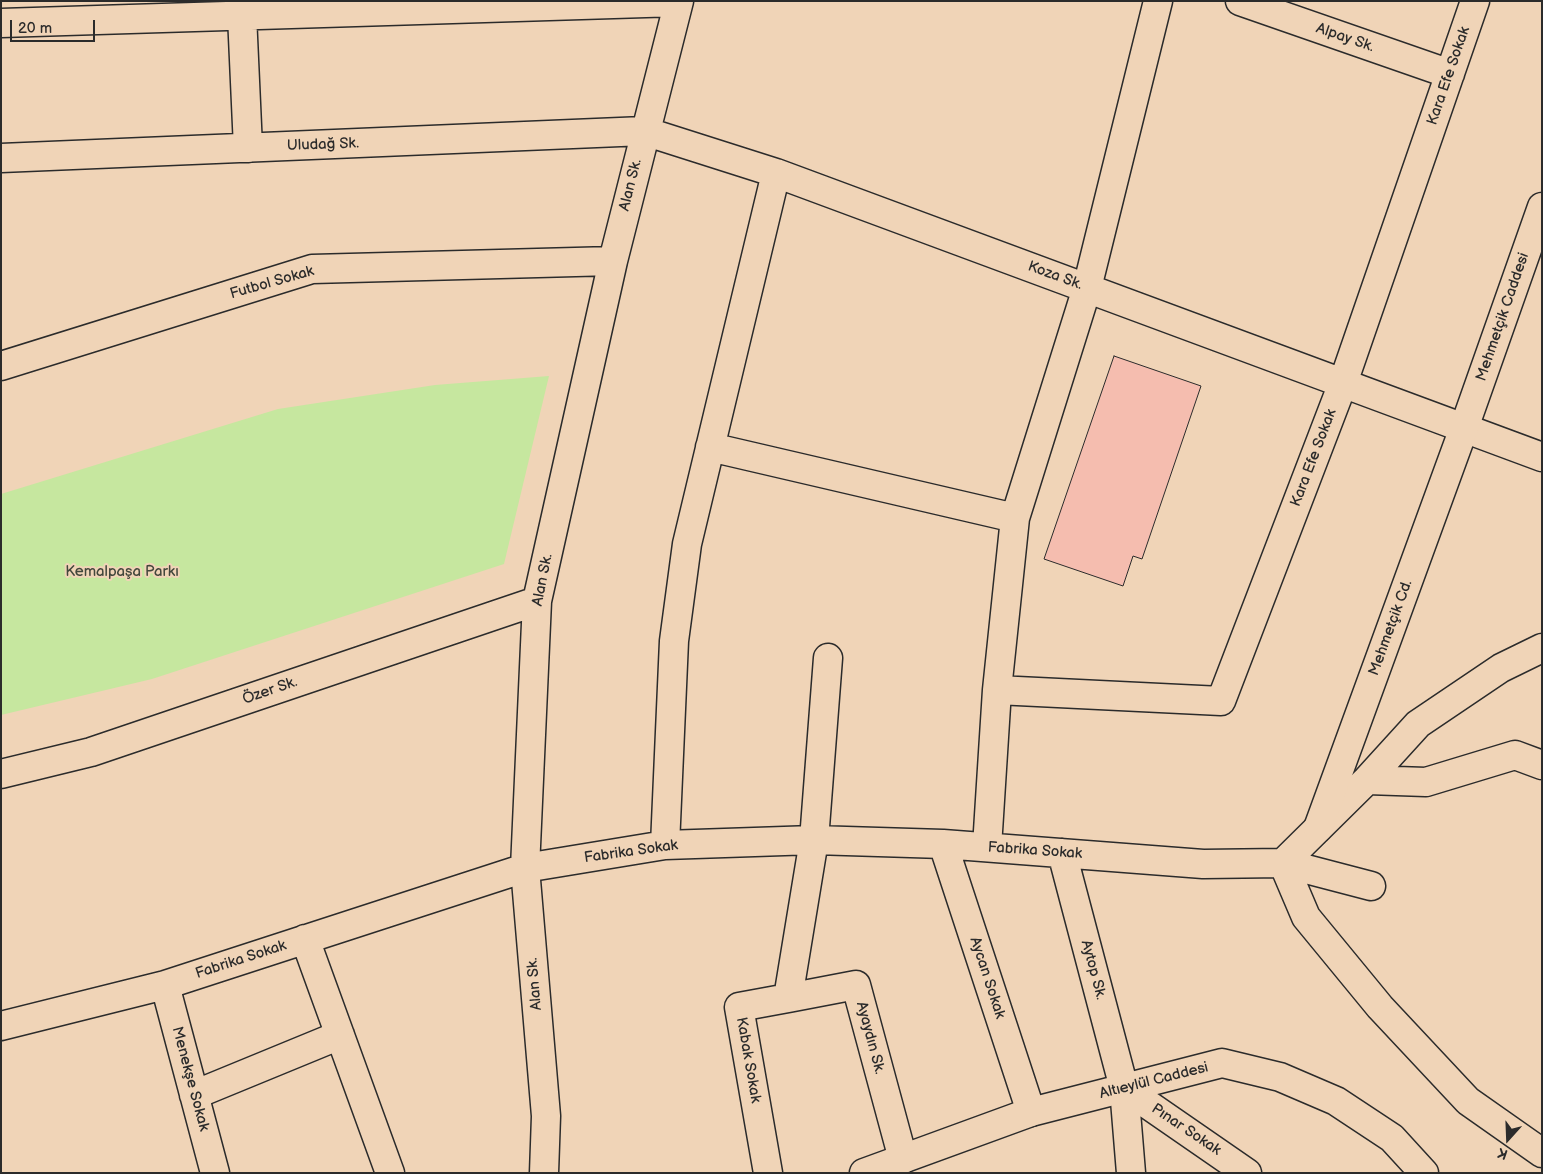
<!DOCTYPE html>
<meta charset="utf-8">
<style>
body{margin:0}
#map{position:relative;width:1543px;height:1174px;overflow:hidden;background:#f0d4b7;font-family:"Balsamiq Sans",sans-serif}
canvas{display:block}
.frame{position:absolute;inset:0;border:2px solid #2b2b2b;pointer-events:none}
.north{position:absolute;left:1483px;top:1114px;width:50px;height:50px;-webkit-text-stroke:4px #f0d4b7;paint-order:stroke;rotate:200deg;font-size:14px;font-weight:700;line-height:20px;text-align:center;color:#2b2b2b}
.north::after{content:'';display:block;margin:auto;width:18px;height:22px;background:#2b2b2b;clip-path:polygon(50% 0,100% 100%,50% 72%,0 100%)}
.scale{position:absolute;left:10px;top:20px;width:85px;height:22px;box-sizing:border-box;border:2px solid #2b2b2b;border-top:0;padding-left:6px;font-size:15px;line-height:18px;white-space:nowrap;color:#2b2b2b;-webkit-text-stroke:4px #f0d4b7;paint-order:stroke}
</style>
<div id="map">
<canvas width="1543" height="1174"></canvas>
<div class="frame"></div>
<div class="north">K</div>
<div class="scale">20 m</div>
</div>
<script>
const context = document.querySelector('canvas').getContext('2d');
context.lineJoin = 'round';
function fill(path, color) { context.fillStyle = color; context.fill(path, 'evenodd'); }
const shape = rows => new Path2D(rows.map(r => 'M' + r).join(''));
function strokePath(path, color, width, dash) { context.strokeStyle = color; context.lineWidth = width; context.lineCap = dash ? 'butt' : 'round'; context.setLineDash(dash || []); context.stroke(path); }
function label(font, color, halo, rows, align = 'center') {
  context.font = font + ' "Balsamiq Sans",sans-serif'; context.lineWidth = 4; context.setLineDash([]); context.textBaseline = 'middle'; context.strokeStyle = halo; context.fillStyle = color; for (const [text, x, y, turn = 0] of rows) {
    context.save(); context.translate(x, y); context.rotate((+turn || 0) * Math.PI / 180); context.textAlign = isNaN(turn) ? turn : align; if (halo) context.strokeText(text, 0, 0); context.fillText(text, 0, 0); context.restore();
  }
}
fill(shape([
 [549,376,504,564,152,679,1,715,1,494,278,409,435,385]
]), '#c6e79f');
const building = shape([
 [1114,356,1201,386,1142,559,1133,556,1123,586,1044,559,1114,356]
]);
fill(building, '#f5bdaf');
strokePath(building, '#2b2b2b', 1);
const street = shape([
 [1240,1,1450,74],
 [242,15,248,148],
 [1,23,678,2],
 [1,158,644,131,776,173,1542,457],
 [1,366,312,269,613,261],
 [710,447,1015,518],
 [997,690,1221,701,1343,383,1475,1],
 [1,774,91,752,537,601],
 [1367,780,1426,782,1515,755,1542,765],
 [943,844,1031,1112],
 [665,845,674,641,687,544,776,173],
 [987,847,997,690,1015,518,1087,288,1158,1],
 [1062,853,1124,1088,1131,1173],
 [1283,863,1306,917,1380,1007,1468,1101,1542,1153],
 [1283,863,1367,780,1418,724,1501,668,1542,648],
 [305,939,390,1173],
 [165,985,215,1173],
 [788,998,856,985,903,1159],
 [1,1026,165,985,525,868,665,845,814,840,943,844,1203,864,1283,863,1371,886],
 [1124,1088,1247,1173],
 [194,1095,340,1035],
 [544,1173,546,1116,525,868,537,601,613,261,679,1],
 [768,1173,739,1007,788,998,814,840,828,658]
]);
const secondary = shape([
 [1318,828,1464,428,1542,207],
 [864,1173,1031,1112,1222,1063,1280,1077,1336,1101,1392,1138,1424,1173]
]);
strokePath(street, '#2b2b2b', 31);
strokePath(secondary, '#2b2b2b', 31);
strokePath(street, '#f0d4b7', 28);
strokePath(secondary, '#f0d4b7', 28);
label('15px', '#2b2b2b', '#f0d4b7', [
 ["Alpay Sk.",1345,38,19],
 ["Kara Efe Sokak",1449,76,-71],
 ["Uludağ Sk.",323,145,-2],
 ["Alan Sk.",631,185,-76],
 ["Koza Sk.",1055,276,20],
 ["Futbol Sokak",272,283,-16],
 ["Mehmetçik Caddesi",1503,317,-71],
 ["Kara Efe Sokak",1314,458,-69],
 ["Alan Sk.",543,580,-79],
 ["Mehmetçik Cd.",1391,628,-70],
 ["Özer Sk.",270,691,-19],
 ["Fabrika Sokak",1035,851,4],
 ["Fabrika Sokak",631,852,-8],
 ["Fabrika Sokak",241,960,-18],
 ["Aytop Sk.",1093,970,75],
 ["Aycan Sokak",987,978,72],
 ["Alan Sk.",535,984,-95],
 ["Ayaydın Sk.",870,1038,75],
 ["Kabak Sokak",748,1060,80],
 ["Menekşe Sokak",190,1079,75],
 ["Altıeylül Caddesi",1154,1081,-14],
 ["Pınar Sokak",1186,1130,34]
]);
label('15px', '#42473c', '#f0d4b7', [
 ["Kemalpaşa Parkı",122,572]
]);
</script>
